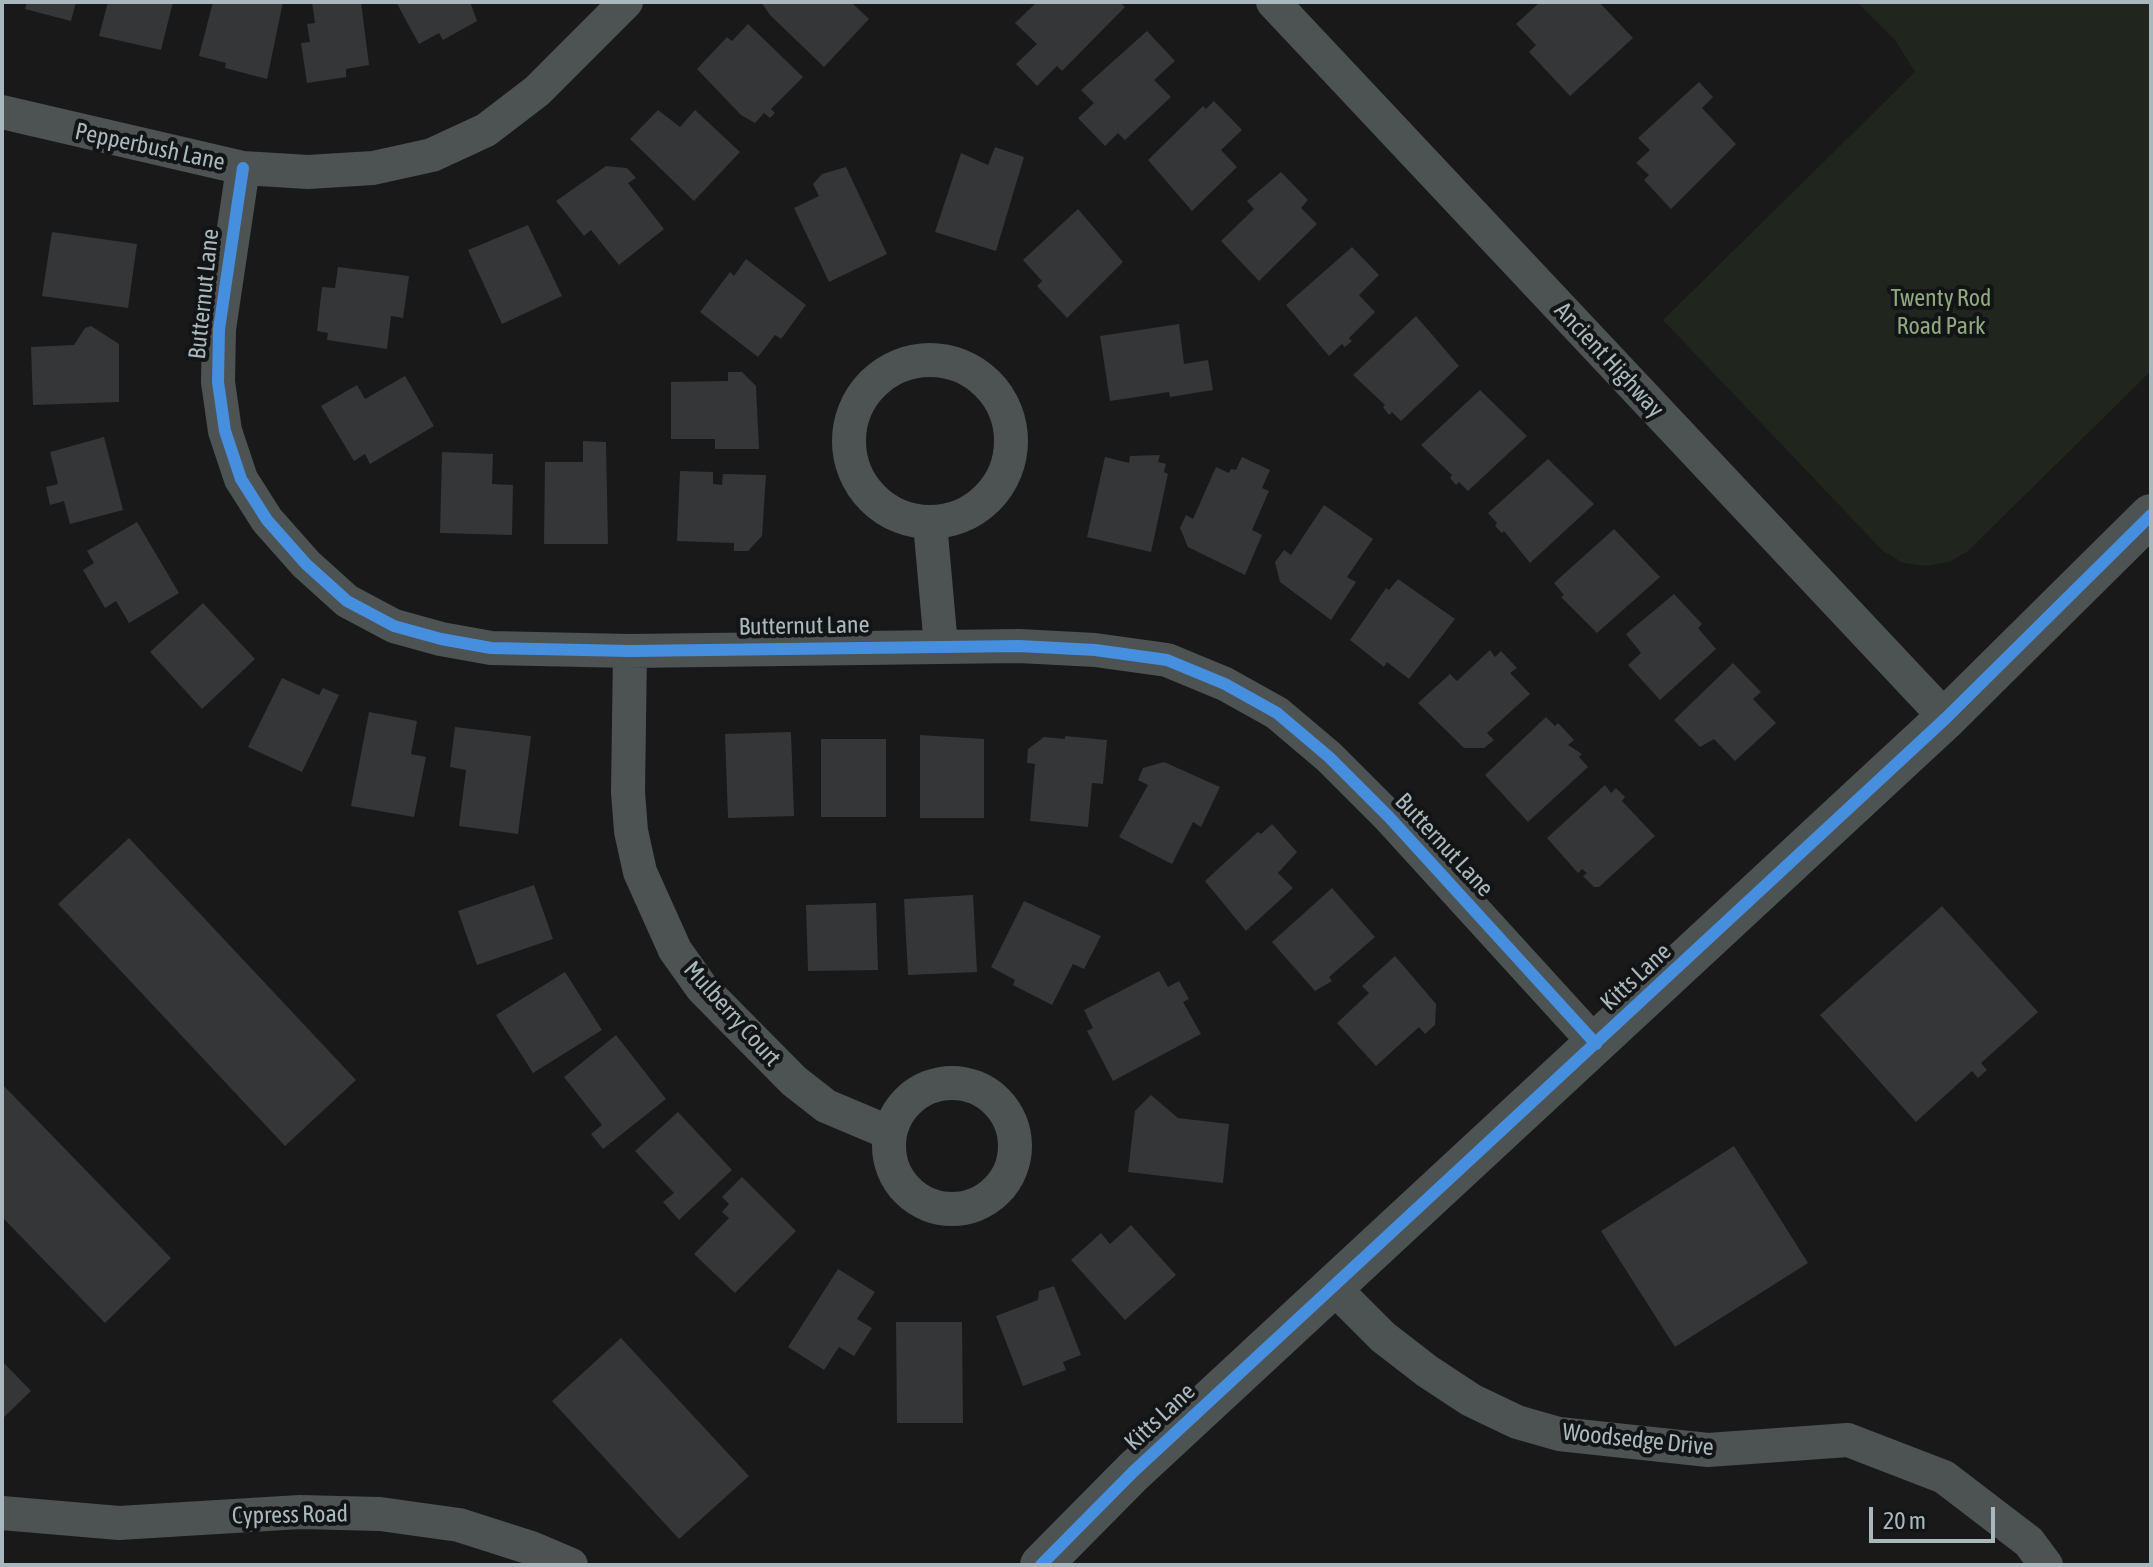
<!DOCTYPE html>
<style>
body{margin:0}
#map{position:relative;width:2153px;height:1567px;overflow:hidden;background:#19191a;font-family:"Asap Condensed",sans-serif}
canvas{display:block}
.frame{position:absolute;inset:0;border:4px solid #a9b8bc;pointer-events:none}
.scale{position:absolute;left:1869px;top:1507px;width:126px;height:36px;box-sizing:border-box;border:4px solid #a9b8bc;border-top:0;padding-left:10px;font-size:24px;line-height:28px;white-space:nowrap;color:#a9b8bc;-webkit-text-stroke:6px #131416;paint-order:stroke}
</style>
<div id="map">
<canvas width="2153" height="1567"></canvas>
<div class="frame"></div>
<div class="scale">20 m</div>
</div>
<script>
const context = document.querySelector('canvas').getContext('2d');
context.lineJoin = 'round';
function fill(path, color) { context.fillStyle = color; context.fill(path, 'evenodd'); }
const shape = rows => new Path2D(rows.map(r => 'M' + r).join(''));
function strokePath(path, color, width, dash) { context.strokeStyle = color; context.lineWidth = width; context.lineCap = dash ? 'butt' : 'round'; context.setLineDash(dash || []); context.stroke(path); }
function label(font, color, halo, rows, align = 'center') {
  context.font = font + ' "Asap Condensed",sans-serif'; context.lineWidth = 8; context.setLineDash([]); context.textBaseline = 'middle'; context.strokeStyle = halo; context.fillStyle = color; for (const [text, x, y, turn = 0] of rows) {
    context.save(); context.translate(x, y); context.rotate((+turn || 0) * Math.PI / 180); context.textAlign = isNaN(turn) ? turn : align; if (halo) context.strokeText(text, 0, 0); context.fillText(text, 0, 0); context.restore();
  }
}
fill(shape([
 [1857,2,2151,2,2151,371,1968,551,1949,562,1927,566,1903,563,1883,551,1663,320,1915,72,1895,40]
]), '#20251d');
fill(shape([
 [27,2,76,2,71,21,25,9],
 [108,2,173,2,161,50,99,36],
 [213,2,283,2,267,79,225,68,226,63,199,56],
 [312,2,361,2,369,65,346,69,346,77,307,83,301,43,310,42,307,24,315,23],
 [396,2,470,2,477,21,443,40,439,33,419,44],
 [761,2,851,2,869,19,824,67,770,15],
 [1037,2,1120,2,1125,7,1062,71,1057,66,1037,86,1016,64,1037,44,1015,23],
 [1540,2,1599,2,1633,38,1570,96,1529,52,1536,45,1516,24],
 [748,24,803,77,771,109,775,113,770,118,764,113,755,123,741,115,697,69,727,37,732,41],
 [1147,31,1175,61,1154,80,1171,97,1125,140,1118,133,1105,146,1078,118,1094,103,1081,90],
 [1699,82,1713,97,1702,108,1736,144,1671,209,1644,180,1649,175,1636,163,1650,150,1638,138],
 [1214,101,1242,130,1221,150,1237,167,1192,211,1148,160,1203,106,1206,109],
 [658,110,680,127,695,110,740,152,694,201,630,139],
 [995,147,1024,157,996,251,935,232,961,153,988,165],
 [606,166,627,168,636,178,628,183,664,229,619,265,591,230,584,236,556,201],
 [846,167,887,254,829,282,794,208,819,196,813,184,822,174],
 [1281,172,1308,200,1301,208,1317,224,1259,281,1221,241,1254,209,1247,201],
 [1078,209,1123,262,1067,318,1037,286,1042,281,1023,260],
 [528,225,562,296,502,324,468,250],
 [52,232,137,244,128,308,42,296],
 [1352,247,1379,275,1359,295,1375,312,1349,338,1352,341,1345,347,1342,344,1329,356,1286,305],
 [746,259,806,305,781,339,775,335,758,357,700,312,730,272,734,276],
 [338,267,409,276,403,318,391,316,387,349,327,340,328,333,317,331,322,287,335,288],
 [1416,316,1459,366,1401,421,1392,412,1389,415,1383,407,1385,405,1353,375],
 [1179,324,1184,364,1208,360,1213,390,1170,397,1169,392,1110,401,1100,336],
 [91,326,119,344,119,402,33,405,31,347,74,345,85,328],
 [728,372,742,372,756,386,759,449,715,449,715,439,671,439,671,382,728,381],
 [405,376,434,426,370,464,365,454,354,461,321,406,357,385,365,399],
 [1480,390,1527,436,1468,491,1459,482,1456,485,1450,478,1452,475,1421,445],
 [104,437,123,510,70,524,64,501,50,505,46,487,58,484,50,452],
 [583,441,606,442,608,544,544,544,545,462,583,462],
 [442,452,493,454,492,484,513,485,512,535,440,533],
 [1160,455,1158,462,1166,464,1164,472,1168,474,1151,552,1087,537,1105,457,1129,463,1130,456],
 [1242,457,1270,470,1262,488,1269,491,1252,530,1262,535,1245,575,1188,547,1180,528,1186,515,1193,519,1216,467,1229,473,1231,469,1236,470],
 [1548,459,1594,504,1530,563,1504,531,1502,533,1495,526,1497,523,1488,513],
 [680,471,713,472,713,484,722,485,723,474,766,475,762,536,748,551,734,551,734,543,677,541],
 [1324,505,1373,539,1347,577,1356,582,1331,620,1280,582,1275,562,1284,550,1291,555],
 [137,522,179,593,129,623,116,601,105,608,83,570,94,563,87,551],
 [1614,529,1660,577,1597,633,1561,597,1564,595,1554,583],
 [1398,579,1455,619,1409,679,1387,662,1384,667,1350,640,1386,588,1389,590],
 [1674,594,1702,624,1698,628,1716,649,1660,700,1628,665,1641,653,1626,634],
 [203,603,255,659,202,709,150,652],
 [1490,650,1495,657,1501,651,1517,668,1510,673,1530,694,1487,733,1494,740,1484,748,1464,748,1418,703,1450,674,1457,681],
 [1733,663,1761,692,1753,699,1776,723,1735,761,1714,739,1700,747,1674,720],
 [282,678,319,695,323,688,339,695,302,772,248,747],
 [369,712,417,721,411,754,426,757,414,817,351,806],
 [1546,717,1555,726,1558,723,1574,740,1568,745,1582,754,1579,757,1588,767,1528,822,1485,775],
 [455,727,531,736,518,834,459,826,466,770,450,767],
 [791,732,794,816,728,818,725,734],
 [920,735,984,739,984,818,920,818],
 [1065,736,1107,740,1103,784,1092,783,1088,827,1030,821,1035,764,1027,763,1028,749,1044,737,1065,739],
 [821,739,886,739,886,817,821,817],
 [1164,762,1220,787,1201,827,1193,822,1172,864,1119,837,1148,785,1138,780,1143,768],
 [1605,785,1611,793,1616,788,1625,797,1622,801,1655,836,1599,887,1594,887,1583,876,1587,873,1582,869,1578,873,1547,838],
 [1272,824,1297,852,1278,873,1293,888,1246,931,1205,881,1258,832,1261,834],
 [129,838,356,1080,285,1146,58,904],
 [534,885,553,939,477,965,458,911],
 [1332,888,1375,937,1329,977,1332,981,1315,991,1272,942],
 [973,895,977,972,908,975,904,899],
 [1024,901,1101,936,1084,969,1073,964,1052,1005,1013,985,1015,980,991,967],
 [876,903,878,970,808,971,806,905],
 [1942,906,2038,1012,1981,1063,1987,1070,1978,1078,1972,1071,1916,1122,1820,1015],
 [1395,956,1436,1004,1435,1025,1425,1034,1419,1027,1376,1066,1337,1023,1369,993,1362,986],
 [1159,971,1168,987,1179,981,1189,999,1183,1002,1201,1034,1113,1081,1087,1031,1093,1028,1084,1010],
 [565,972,602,1030,533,1073,496,1015],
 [616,1035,666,1099,603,1149,591,1134,602,1125,564,1077],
 [2,1084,171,1258,105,1323,2,1217],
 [1151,1095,1178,1118,1229,1124,1223,1183,1128,1172,1135,1111],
 [678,1112,732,1170,679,1220,663,1202,674,1193,635,1151],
 [1734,1146,1808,1263,1675,1347,1601,1231],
 [742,1177,796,1231,735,1293,694,1254,729,1218,722,1212,729,1204,722,1197],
 [1131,1225,1176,1275,1125,1320,1071,1260,1101,1233,1110,1244],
 [838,1269,875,1292,857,1319,872,1328,854,1356,839,1347,824,1370,788,1347],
 [1054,1286,1081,1355,1063,1362,1066,1370,1023,1386,996,1316,1038,1300,1039,1291],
 [896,1322,962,1322,963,1423,897,1423],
 [621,1338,749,1476,679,1539,552,1401],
 [2,1361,31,1391,2,1419]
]), '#353638');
strokePath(shape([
 [1273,2,1946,718],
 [2,112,243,168,308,172,373,168,432,155,486,130,537,91,626,2],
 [243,168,219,329,218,382,225,431,241,479,267,520,306,564,347,601,394,626,441,639,491,648,630,651,1019,646,1095,650,1167,660,1225,684,1277,713,1329,757,1389,817,1596,1044],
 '849 441a81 81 0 1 1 162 0a81 81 0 1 1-162 0Z',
 [930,523,941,646],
 [630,651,628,792,631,831,640,872,675,950,702,988,794,1081,826,1106,890,1133],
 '889 1146a63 63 0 1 1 126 0a63 63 0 1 1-126 0Z',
 [1332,1286,1383,1337,1427,1371,1471,1400,1517,1422,1559,1434,1708,1450,1848,1440,1944,1477,2029,1542,2046,1565],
 [2,1513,119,1523,300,1512,380,1514,459,1525,531,1548,571,1565]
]), '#4d5253', 34);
strokePath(shape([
 [1041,1565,1133,1472,1946,718,2151,515]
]), '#4d5253', 42);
strokePath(shape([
 [243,168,219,329,218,382,225,431,241,479,267,520,306,564,347,601,394,626,441,639,491,648,630,651,1019,646,1095,650,1167,660,1225,684,1277,713,1329,757,1389,817,1596,1044],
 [1041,1565,1133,1472,1946,718,2151,515]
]), '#468fdf', 12);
label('24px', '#a9b8bc', '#131416', [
 ["Pepperbush Lane",150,147,12],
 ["Butternut Lane",204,294,-84],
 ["Ancient Highway",1609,360,47],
 ["Butternut Lane",804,626,-1],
 ["Butternut Lane",1444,845,47],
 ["Kitts Lane",1636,977,-43],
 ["Mulberry Court",732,1014,48],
 ["Kitts Lane",1160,1417,-43],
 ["Woodsedge Drive",1638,1440,6],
 ["Cypress Road",290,1515,-1]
]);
label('24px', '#90a97e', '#131416', [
 ["Twenty Rod",1941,298],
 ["Road Park",1941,326]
]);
</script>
